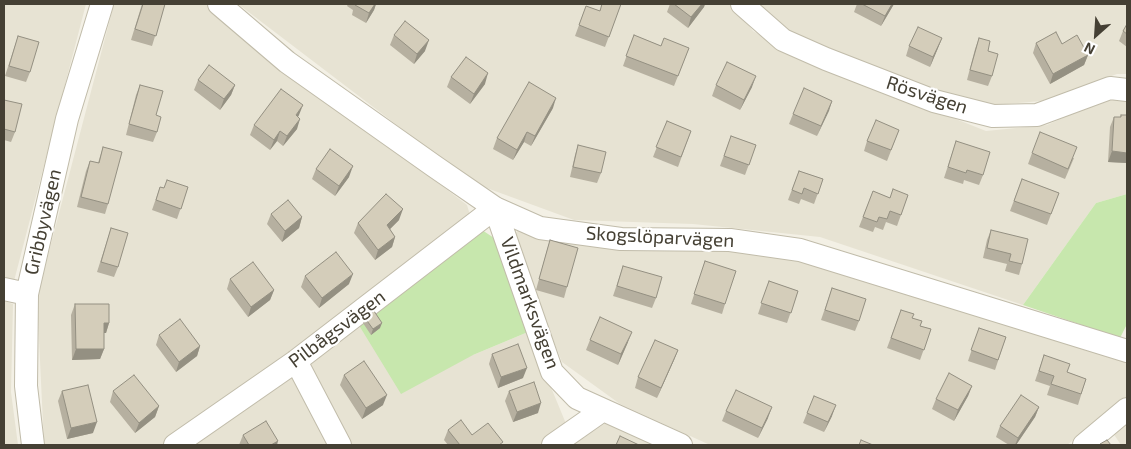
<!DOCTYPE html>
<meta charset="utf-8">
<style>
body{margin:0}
#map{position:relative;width:1131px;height:449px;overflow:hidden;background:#f3f0e5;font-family:"Exo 2",sans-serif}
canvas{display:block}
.frame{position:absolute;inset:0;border:5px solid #454034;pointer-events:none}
.north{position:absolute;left:1071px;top:10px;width:50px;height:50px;-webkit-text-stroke:4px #fff;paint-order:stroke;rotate:206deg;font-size:14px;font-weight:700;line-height:20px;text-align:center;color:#454034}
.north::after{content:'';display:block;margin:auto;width:18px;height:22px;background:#454034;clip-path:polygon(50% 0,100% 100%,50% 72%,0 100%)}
</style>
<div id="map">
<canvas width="1131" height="449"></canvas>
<div class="frame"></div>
<div class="north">N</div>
</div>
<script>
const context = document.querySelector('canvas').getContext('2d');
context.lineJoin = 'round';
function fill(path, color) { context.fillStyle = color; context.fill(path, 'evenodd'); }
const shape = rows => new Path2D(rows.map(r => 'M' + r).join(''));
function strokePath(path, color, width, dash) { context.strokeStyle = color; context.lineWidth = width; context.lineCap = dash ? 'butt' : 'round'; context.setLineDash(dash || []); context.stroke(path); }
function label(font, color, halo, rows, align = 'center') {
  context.font = font + ' "Exo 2",sans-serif'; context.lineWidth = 4.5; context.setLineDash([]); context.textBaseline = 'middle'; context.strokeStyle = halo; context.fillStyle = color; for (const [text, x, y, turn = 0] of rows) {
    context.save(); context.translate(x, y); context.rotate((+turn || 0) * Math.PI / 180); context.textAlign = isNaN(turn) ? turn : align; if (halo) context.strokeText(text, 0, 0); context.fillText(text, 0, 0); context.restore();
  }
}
fill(shape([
 [4,4,86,4,14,281,4,279],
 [114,4,211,4,226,21,467,205,470,215,316,337,164,445,44,445,37,297],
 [238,4,732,4,753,31,792,54,986,131,1047,125,1100,101,1127,99,1127,194,1096,203,1023,305,820,237,693,224,574,220,473,183],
 [754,4,1127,4,1127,74,1117,74,1042,101,982,106,939,93,798,37],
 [520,228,754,248,832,266,1127,362,1127,399,1067,445,710,445,620,404,562,362,511,238],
 [4,301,13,304,11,392,18,445,4,445],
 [357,322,473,355,528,332,567,426,539,445,351,445,307,362],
 [294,373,330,445,195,445],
 [1127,419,1127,445,1121,445,1111,430],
 [610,420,664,445,573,445]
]), '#e7e3d3');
fill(shape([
 [1127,194,1127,324,1120,338,1023,305,1096,203],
 [482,230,494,238,528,332,473,355,401,394,357,322]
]), '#c7e7ad');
const minor = shape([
 [219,4,287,62,434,166,495,208,540,228,621,239,730,240,800,250,1127,351],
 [742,4,783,40,826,59,934,101,993,116,1037,115,1110,88,1127,90],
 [4,289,27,294],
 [296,361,340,445],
 [33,445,26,386,27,294,67,119,102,4],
 [175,445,296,361,495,208,552,372,577,398,681,445],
 [553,445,603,410],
 [1084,445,1127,409]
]);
strokePath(minor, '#c1bcaa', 24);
strokePath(minor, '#fff', 22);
fill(shape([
 [142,4,165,4,152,46,131,40],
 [348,4,376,4,374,10,366,23,352,15,353,10,347,6],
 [621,4,605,47,575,36,586,6,600,11],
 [670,4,705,4,704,7,688,28,667,12],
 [857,4,894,4,881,26,854,12],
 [1127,24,1127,47,1119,41,1123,31],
 [394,35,425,51,414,64,390,45],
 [634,35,661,46,689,48,674,86,623,66],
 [18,36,30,72,26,82,5,76],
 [942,38,938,48,930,67,906,56,909,46],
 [979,38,988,51,992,76,988,86,967,80,975,49],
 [1036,43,1062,44,1088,55,1084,65,1050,84,1033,53],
 [451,77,485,84,470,104,447,87],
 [198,80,235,85,231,95,220,110,194,90],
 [140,85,156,115,157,132,153,142,126,135,136,95],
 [716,85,752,87,740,110,712,96],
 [4,100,15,132,11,142,4,140],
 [832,101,817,136,789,124,793,114],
 [553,108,531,146,524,142,513,160,493,149,497,138],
 [299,115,298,117,297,129,283,146,277,141,270,150,250,135,254,125],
 [1121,115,1127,115,1127,163,1108,162,1110,127,1114,117,1120,117],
 [667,121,691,131,678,167,653,157],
 [899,130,887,161,864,151,867,141],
 [731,136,756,145,745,175,720,166],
 [956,141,983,175,979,185,964,180,963,184,944,178],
 [578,145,601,173,597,183,570,177,575,155],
 [103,147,108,204,105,214,77,207,86,171,90,161,98,163],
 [1032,153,1074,158,1065,179,1028,164],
 [316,169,349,177,335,196,312,179],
 [799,171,823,179,814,204,801,199,799,204,788,200],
 [1022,179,1059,193,1047,225,1010,211],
 [160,187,164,188,188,187,177,219,152,210],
 [873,191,890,198,908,195,897,226,886,222,883,230,875,227,873,232,859,227],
 [271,214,302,217,299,228,282,242,267,224],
 [399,220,390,229,395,237,392,247,375,260,354,233,358,223],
 [111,228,118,267,114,277,97,272],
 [991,230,1022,264,1019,275,1005,271,1007,264,983,258,987,240],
 [550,240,567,287,564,298,536,290,547,250],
 [705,261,725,304,722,314,691,304],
 [623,266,656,298,652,308,613,296],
 [305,276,349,284,319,308,301,287],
 [230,279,274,290,270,300,248,317,227,289],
 [769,281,798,291,787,323,758,314],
 [832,288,859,321,855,331,821,320],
 [75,304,109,323,106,333,104,333,104,349,100,359,72,360,71,315],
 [901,310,912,318,920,326,931,329,920,360,887,348],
 [365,318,380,328,371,335,363,323],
 [979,328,1006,337,995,370,968,361],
 [159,335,200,346,197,356,176,372,156,345],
 [590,340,628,342,618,365,586,350],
 [678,350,674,360,657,398,635,388,638,377],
 [492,354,523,378,498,388,489,364],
 [1044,355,1067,372,1086,379,1078,405,1047,395,1050,386,1035,381],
 [344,375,383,405,362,419,340,385],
 [972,386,968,396,954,421,932,409,936,399],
 [62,391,93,433,67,439,58,401],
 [113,391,159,406,155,417,135,433,110,402],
 [509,391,538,413,513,422,505,401],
 [1039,407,1035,417,1016,445,1009,445,996,437,1000,426],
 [726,411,768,418,758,438,722,421],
 [807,413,832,416,824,432,803,423],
 [448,430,472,435,501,445,448,445,444,440],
 [243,435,277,445,239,445]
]), '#b6b0a0');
fill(shape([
 [375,4,376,4,374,10,366,23,369,13],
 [702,4,705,4,704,7,688,28,691,17],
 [892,4,894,4,881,26,885,16],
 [942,38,938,48,930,67,933,57],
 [429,40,425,51,414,64,417,54],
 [1088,55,1084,65,1050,84,1053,74],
 [488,73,485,84,470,104,474,94],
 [756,76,752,87,740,110,744,100],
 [235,85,231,95,220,110,224,99],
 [556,98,553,108,531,146,535,136],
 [832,101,829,111,817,136,821,126],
 [303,105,299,115,292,125,296,115],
 [300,119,297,129,283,146,287,136],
 [280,131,277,141,270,150,274,140],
 [527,132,524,142,513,160,517,150],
 [1112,151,1127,153,1127,163,1108,162],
 [353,166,349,177,335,196,339,186],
 [403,209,399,220,384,235,387,225],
 [302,217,299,228,282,242,285,231],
 [395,237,392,247,375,260,378,250],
 [353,274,349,284,319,308,322,298],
 [274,290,270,300,248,317,251,307],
 [104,323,109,323,106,333,100,333],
 [382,323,380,328,371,335,373,329],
 [632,332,628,342,618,365,621,354],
 [200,346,197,356,176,372,179,362],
 [76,349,104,349,100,359,72,360],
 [678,350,674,360,657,398,661,388],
 [527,368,523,378,498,388,501,377],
 [972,386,968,396,954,421,958,410],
 [387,395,383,405,362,419,366,408],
 [541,403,538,413,513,422,517,412],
 [836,405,832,416,824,432,828,422],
 [159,406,155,417,135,433,139,423],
 [772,407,768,418,758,438,762,428],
 [1039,407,1035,417,1016,445,1015,445,1018,438],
 [97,422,93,433,67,439,71,428],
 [278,441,277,445,271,445]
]), '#949082');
const building = shape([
 [143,4,165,4,156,36,135,29,143,4],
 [356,4,375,4,369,13,355,5,356,4],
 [602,4,621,4,609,37,579,25,586,6,600,11,602,4],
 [674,4,702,4,691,17,674,4],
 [862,4,892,4,885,16,862,4],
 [405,21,429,40,417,54,394,35,405,21],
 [1127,24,1127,34,1123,31,1127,24],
 [918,27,942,38,933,57,909,46,918,27],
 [1056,32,1062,44,1077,35,1088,55,1053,74,1036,43,1056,32],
 [634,35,661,46,664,38,689,48,678,76,626,56,634,35],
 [18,36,39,42,30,72,9,66,18,36],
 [979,38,990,41,988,51,998,54,992,76,970,70,979,38],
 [466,57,488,73,474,94,451,77,466,57],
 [727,62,756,76,744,100,716,85,727,62],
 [209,65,235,85,224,99,198,80,209,65],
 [529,82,556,98,535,136,527,132,517,150,497,138,529,82],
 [140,85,163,91,156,115,161,117,157,132,129,124,140,85],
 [804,88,832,101,821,126,793,114,804,88],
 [281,89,303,105,296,115,300,119,287,136,280,131,274,140,254,125,281,89],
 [4,100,22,104,15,132,4,129,4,100],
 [1121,115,1127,115,1127,153,1112,151,1114,117,1121,117,1121,115],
 [876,120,899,130,891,150,867,141,876,120],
 [667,121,691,131,681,157,656,147,667,121],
 [1040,132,1077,147,1068,169,1032,153,1040,132],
 [731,136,756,145,749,165,724,156,731,136],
 [956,141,990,152,983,175,967,170,966,173,948,167,956,141],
 [578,145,606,152,601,173,573,167,578,145],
 [103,147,122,152,108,204,81,197,90,161,99,163,103,147],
 [330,149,353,166,339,186,316,169,330,149],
 [799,171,823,179,818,194,804,188,802,194,792,190,799,171],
 [1022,179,1059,193,1051,214,1014,201,1022,179],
 [167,180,188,187,181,209,156,200,160,187,164,188,167,180],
 [893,189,908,195,901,215,890,211,887,219,879,217,877,222,863,217,873,191,890,198,893,189],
 [386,194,403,209,387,225,395,237,378,250,358,223,386,194],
 [288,200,302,217,285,231,271,214,288,200],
 [111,228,128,233,118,267,101,262,111,228],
 [991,230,1028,239,1022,264,1009,261,1011,254,987,248,991,230],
 [550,240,578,248,567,287,539,279,550,240],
 [336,252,353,274,322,298,305,276,336,252],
 [705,261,736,271,725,304,694,294,705,261],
 [253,262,274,290,251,307,230,279,253,262],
 [623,266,662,277,656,298,617,286,623,266],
 [769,281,798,291,791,313,761,303,769,281],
 [832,288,866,299,859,321,825,310,832,288],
 [75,304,109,304,109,323,104,323,104,349,76,349,75,304],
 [901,310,914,314,912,318,922,321,920,326,931,329,924,350,891,338,901,310],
 [374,311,382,323,373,329,365,318,374,311],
 [600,317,632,332,621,354,590,340,600,317],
 [180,319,200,346,179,362,159,335,180,319],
 [979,328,1006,337,998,360,971,350,979,328],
 [655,340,678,350,661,388,638,377,655,340],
 [518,344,527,368,501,377,492,354,518,344],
 [1044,355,1070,364,1067,372,1086,379,1081,394,1051,384,1054,376,1039,371,1044,355],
 [364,361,387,395,366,408,344,375,364,361],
 [949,373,972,386,958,410,936,399,949,373],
 [134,375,159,406,139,423,113,391,134,375],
 [534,382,541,403,517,412,509,391,534,382],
 [88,385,97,422,71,428,62,391,88,385],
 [736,390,772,407,762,428,726,411,736,390],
 [1021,395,1039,407,1018,438,1000,426,1021,395],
 [814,396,836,405,828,422,807,413,814,396],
 [461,420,472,435,488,423,503,442,499,445,460,445,448,430,461,420],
 [266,421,278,441,271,445,249,445,243,435,266,421],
 [620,436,639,445,616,445,620,436],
 [861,440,873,445,859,445,861,440],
 [1107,440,1111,445,1101,445,1100,444,1107,440]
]);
fill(building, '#d4cdba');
strokePath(building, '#949082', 1);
label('19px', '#454034', '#fff', [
 ["Rösvägen",927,95,18],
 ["Gribbyvägen",43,222,-77],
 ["Skogslöparvägen",660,237,3],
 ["Vildmarksvägen",530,303,70],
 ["Pilbågsvägen",337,329,-37]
]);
</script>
